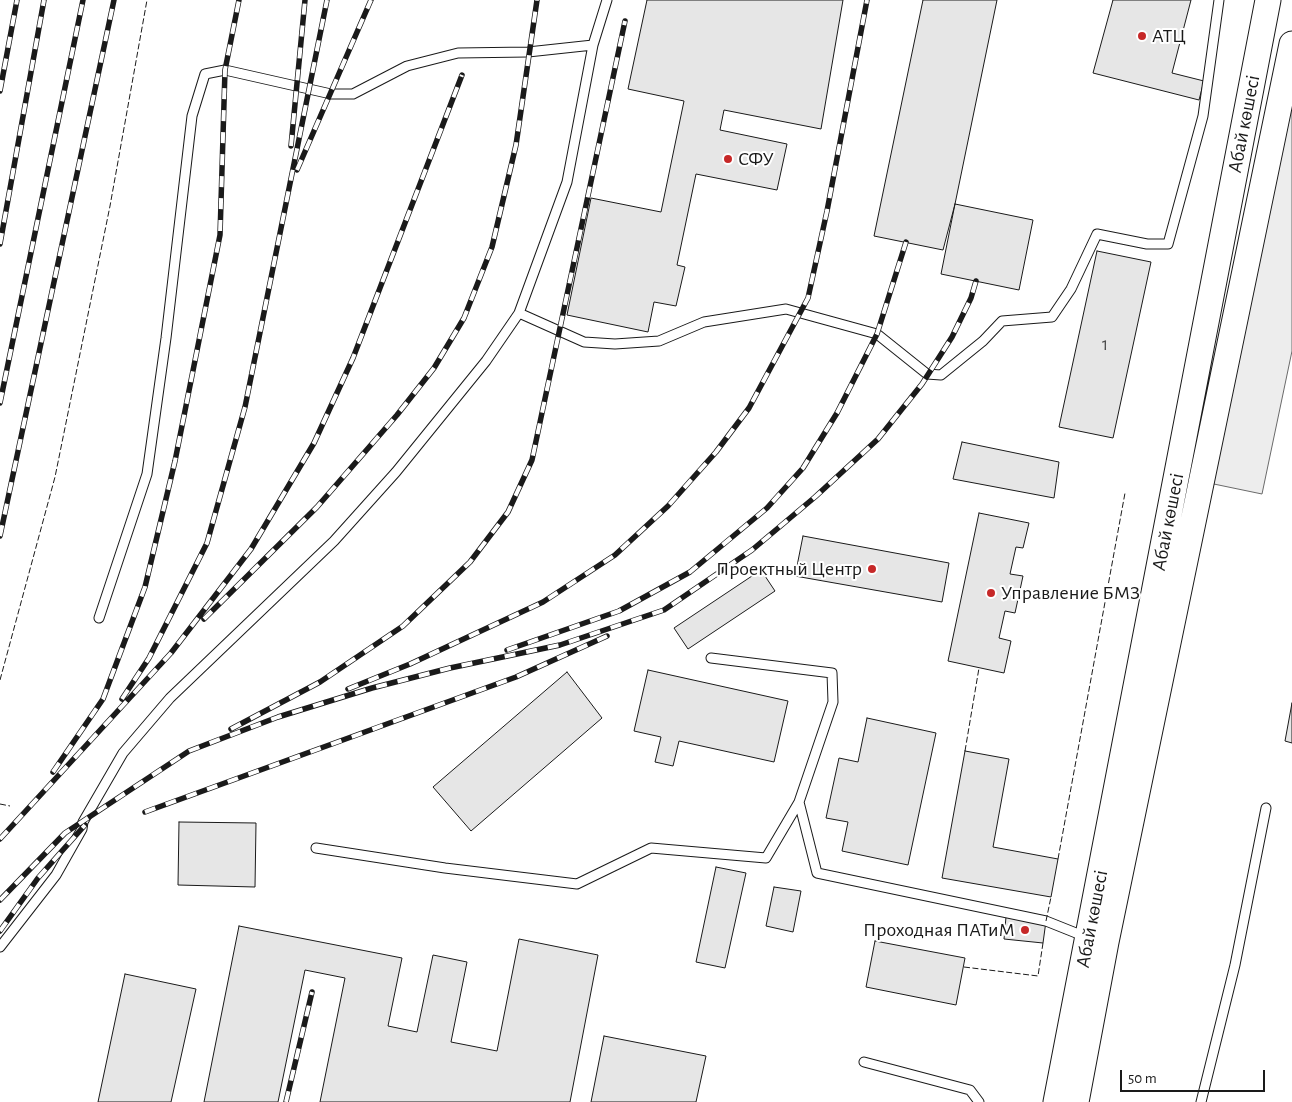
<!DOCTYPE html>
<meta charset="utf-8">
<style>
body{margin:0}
#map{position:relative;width:1292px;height:1102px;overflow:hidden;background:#fff;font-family:"Alegreya Sans",sans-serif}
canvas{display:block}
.scale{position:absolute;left:1120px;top:1070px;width:145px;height:22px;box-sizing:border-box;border:2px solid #1a1a1a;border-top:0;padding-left:6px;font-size:15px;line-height:18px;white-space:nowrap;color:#1a1a1a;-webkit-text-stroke:4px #fff;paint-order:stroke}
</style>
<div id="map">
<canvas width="1292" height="1102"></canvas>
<div class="scale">50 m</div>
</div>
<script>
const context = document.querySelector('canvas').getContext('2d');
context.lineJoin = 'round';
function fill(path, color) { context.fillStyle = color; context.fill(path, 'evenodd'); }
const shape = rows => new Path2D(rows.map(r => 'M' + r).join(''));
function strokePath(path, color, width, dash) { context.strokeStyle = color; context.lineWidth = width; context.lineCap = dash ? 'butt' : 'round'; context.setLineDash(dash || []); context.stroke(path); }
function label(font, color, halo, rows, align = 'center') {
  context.font = font + ' "Alegreya Sans",sans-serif'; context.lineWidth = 4; context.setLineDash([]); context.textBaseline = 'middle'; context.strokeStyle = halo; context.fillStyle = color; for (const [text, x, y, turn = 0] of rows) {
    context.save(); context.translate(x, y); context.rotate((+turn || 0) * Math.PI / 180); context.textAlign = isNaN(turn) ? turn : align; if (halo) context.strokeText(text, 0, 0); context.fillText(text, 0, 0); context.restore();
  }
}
const built = shape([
 [1292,81,1292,351,1262,494,1209,483,1292,81]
]);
fill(built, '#ededed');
strokePath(built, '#6a6a6a', 1);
const building = shape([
 [647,0,843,0,821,129,724,110,720,130,787,144,777,190,696,174,677,265,685,267,676,306,654,302,648,332,567,315,591,198,661,212,684,101,628,89,647,0],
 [923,0,997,0,955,204,943,250,874,236,923,0],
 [1113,0,1191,0,1172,73,1204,81,1199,100,1093,73,1113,0],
 [955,204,1033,220,1019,290,941,274,955,204],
 [1097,251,1151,262,1113,438,1059,427,1097,251],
 [962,442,1059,462,1054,498,953,479,962,442],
 [979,513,1029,523,1023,548,1016,547,1010,574,1023,576,1015,613,1005,611,999,638,1011,641,1004,673,948,661,979,513],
 [803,536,949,563,942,602,795,576,803,536],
 [761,570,775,591,688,649,674,628,761,570],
 [648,670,788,701,774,762,679,741,673,766,655,762,661,737,634,731,648,670],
 [567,672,602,718,471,831,433,787,567,672],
 [1292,703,1292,743,1285,741,1292,703],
 [867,718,936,733,908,865,842,851,848,822,826,818,839,758,858,762,867,718],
 [965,751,1009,759,993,847,1058,859,1051,897,942,878,965,751],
 [179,822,256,823,255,887,178,885,179,822],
 [716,867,746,873,725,968,696,962,716,867],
 [774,887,801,891,793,932,766,926,774,887],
 [1006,917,1046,921,1043,943,1004,939,1006,917],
 [239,926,402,958,388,1026,417,1032,433,955,467,962,451,1042,497,1051,519,939,598,955,570,1102,320,1102,345,978,305,970,278,1102,204,1102,239,926],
 [875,941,965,958,956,1005,866,987,875,941],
 [125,974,196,989,171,1102,98,1102,125,974],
 [604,1036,706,1056,696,1102,591,1102,604,1036]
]);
fill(building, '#e6e6e6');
strokePath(building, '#1a1a1a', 1);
const lane = shape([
 [593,45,567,182,519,313,584,342,615,344,659,341,704,322,786,309,877,334,927,374,941,375,983,341,1002,321,1052,317,1071,289,1097,234,1147,244,1168,244,1203,116,1219,0],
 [99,618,147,474,166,338,192,116,205,74,225,70,331,94,353,94,407,66,458,53,528,52,593,45,607,0],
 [711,658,832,673,833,702,799,802],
 [316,848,445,868,577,884,651,848,766,858,799,802,817,873,1046,921,1086,937],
 [0,947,56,875,82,829,83,822,123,753,170,698,334,541,396,472,486,361,519,313],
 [864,1062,970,1090,979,1102],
 [1201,1102,1235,965,1266,808]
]);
const secondary = shape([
 [1056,1102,1268,0],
 [1076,1102,1106,942,1292,44]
]);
strokePath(lane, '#1a1a1a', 11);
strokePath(secondary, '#1a1a1a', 27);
strokePath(lane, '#fff', 9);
strokePath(secondary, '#fff', 25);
const rail = shape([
 [0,91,17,0],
 [291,146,305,0],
 [297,170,371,0],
 [0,244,44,0],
 [0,403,83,0],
 [0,536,114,0],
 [204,619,317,507,397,415,434,368,464,318,492,247,516,145,537,0],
 [507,650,619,611,690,572,767,508,803,468,837,413,877,334,906,242],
 [348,689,410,664,543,602,615,555,668,506,716,452,749,408,808,298,827,211,867,0],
 [122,699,149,658,207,543,245,407,327,0],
 [231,729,320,682,403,626,470,562,508,512,532,460,625,21],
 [53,772,103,699,145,587,175,461,220,235,225,70,239,0],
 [145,812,516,677,607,636],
 [0,839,171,653,251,549,314,443,353,358,462,75],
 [0,900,65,833,189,751,278,717,372,688,450,668,560,645,664,610,752,550,815,497,878,439,922,384,952,337,971,298,976,281],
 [0,931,38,878,85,825],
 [286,1102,312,992]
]);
strokePath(rail, '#1a1a1a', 5.5);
strokePath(rail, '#fff', 4, [11]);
strokePath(shape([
 [0,680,55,477,110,206,147,0],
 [965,751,979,668],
 [0,804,10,806],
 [1058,859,1125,493],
 [1046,921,1051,897],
 [964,967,1038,976,1043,943]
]), '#1a1a1a', 1, [6, 2.5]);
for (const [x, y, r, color] of [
 [1142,36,5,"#c62828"],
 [728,159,5,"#c62828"],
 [872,569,5,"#c62828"],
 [991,593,5,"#c62828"],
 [1025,930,5,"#c62828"]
]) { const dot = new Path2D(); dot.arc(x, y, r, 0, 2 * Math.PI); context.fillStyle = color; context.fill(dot); strokePath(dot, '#fff', 2); }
label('18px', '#4d4d4d', null, [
 ["1",1105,345]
]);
label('20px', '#1a1a1a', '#fff', [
 ["АТЦ",1152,36],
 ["СФУ",738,159],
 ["Проектный Центр",862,569,"right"],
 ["Управление БМЗ",1001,593],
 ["Проходная ПАТиМ",1015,930,"right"]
], 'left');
label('20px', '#1a1a1a', '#fff', [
 ["Абай көшесі",1244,124,-79],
 ["Абай көшесі",1168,522,-79],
 ["Абай көшесі",1092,919,-79]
]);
</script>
